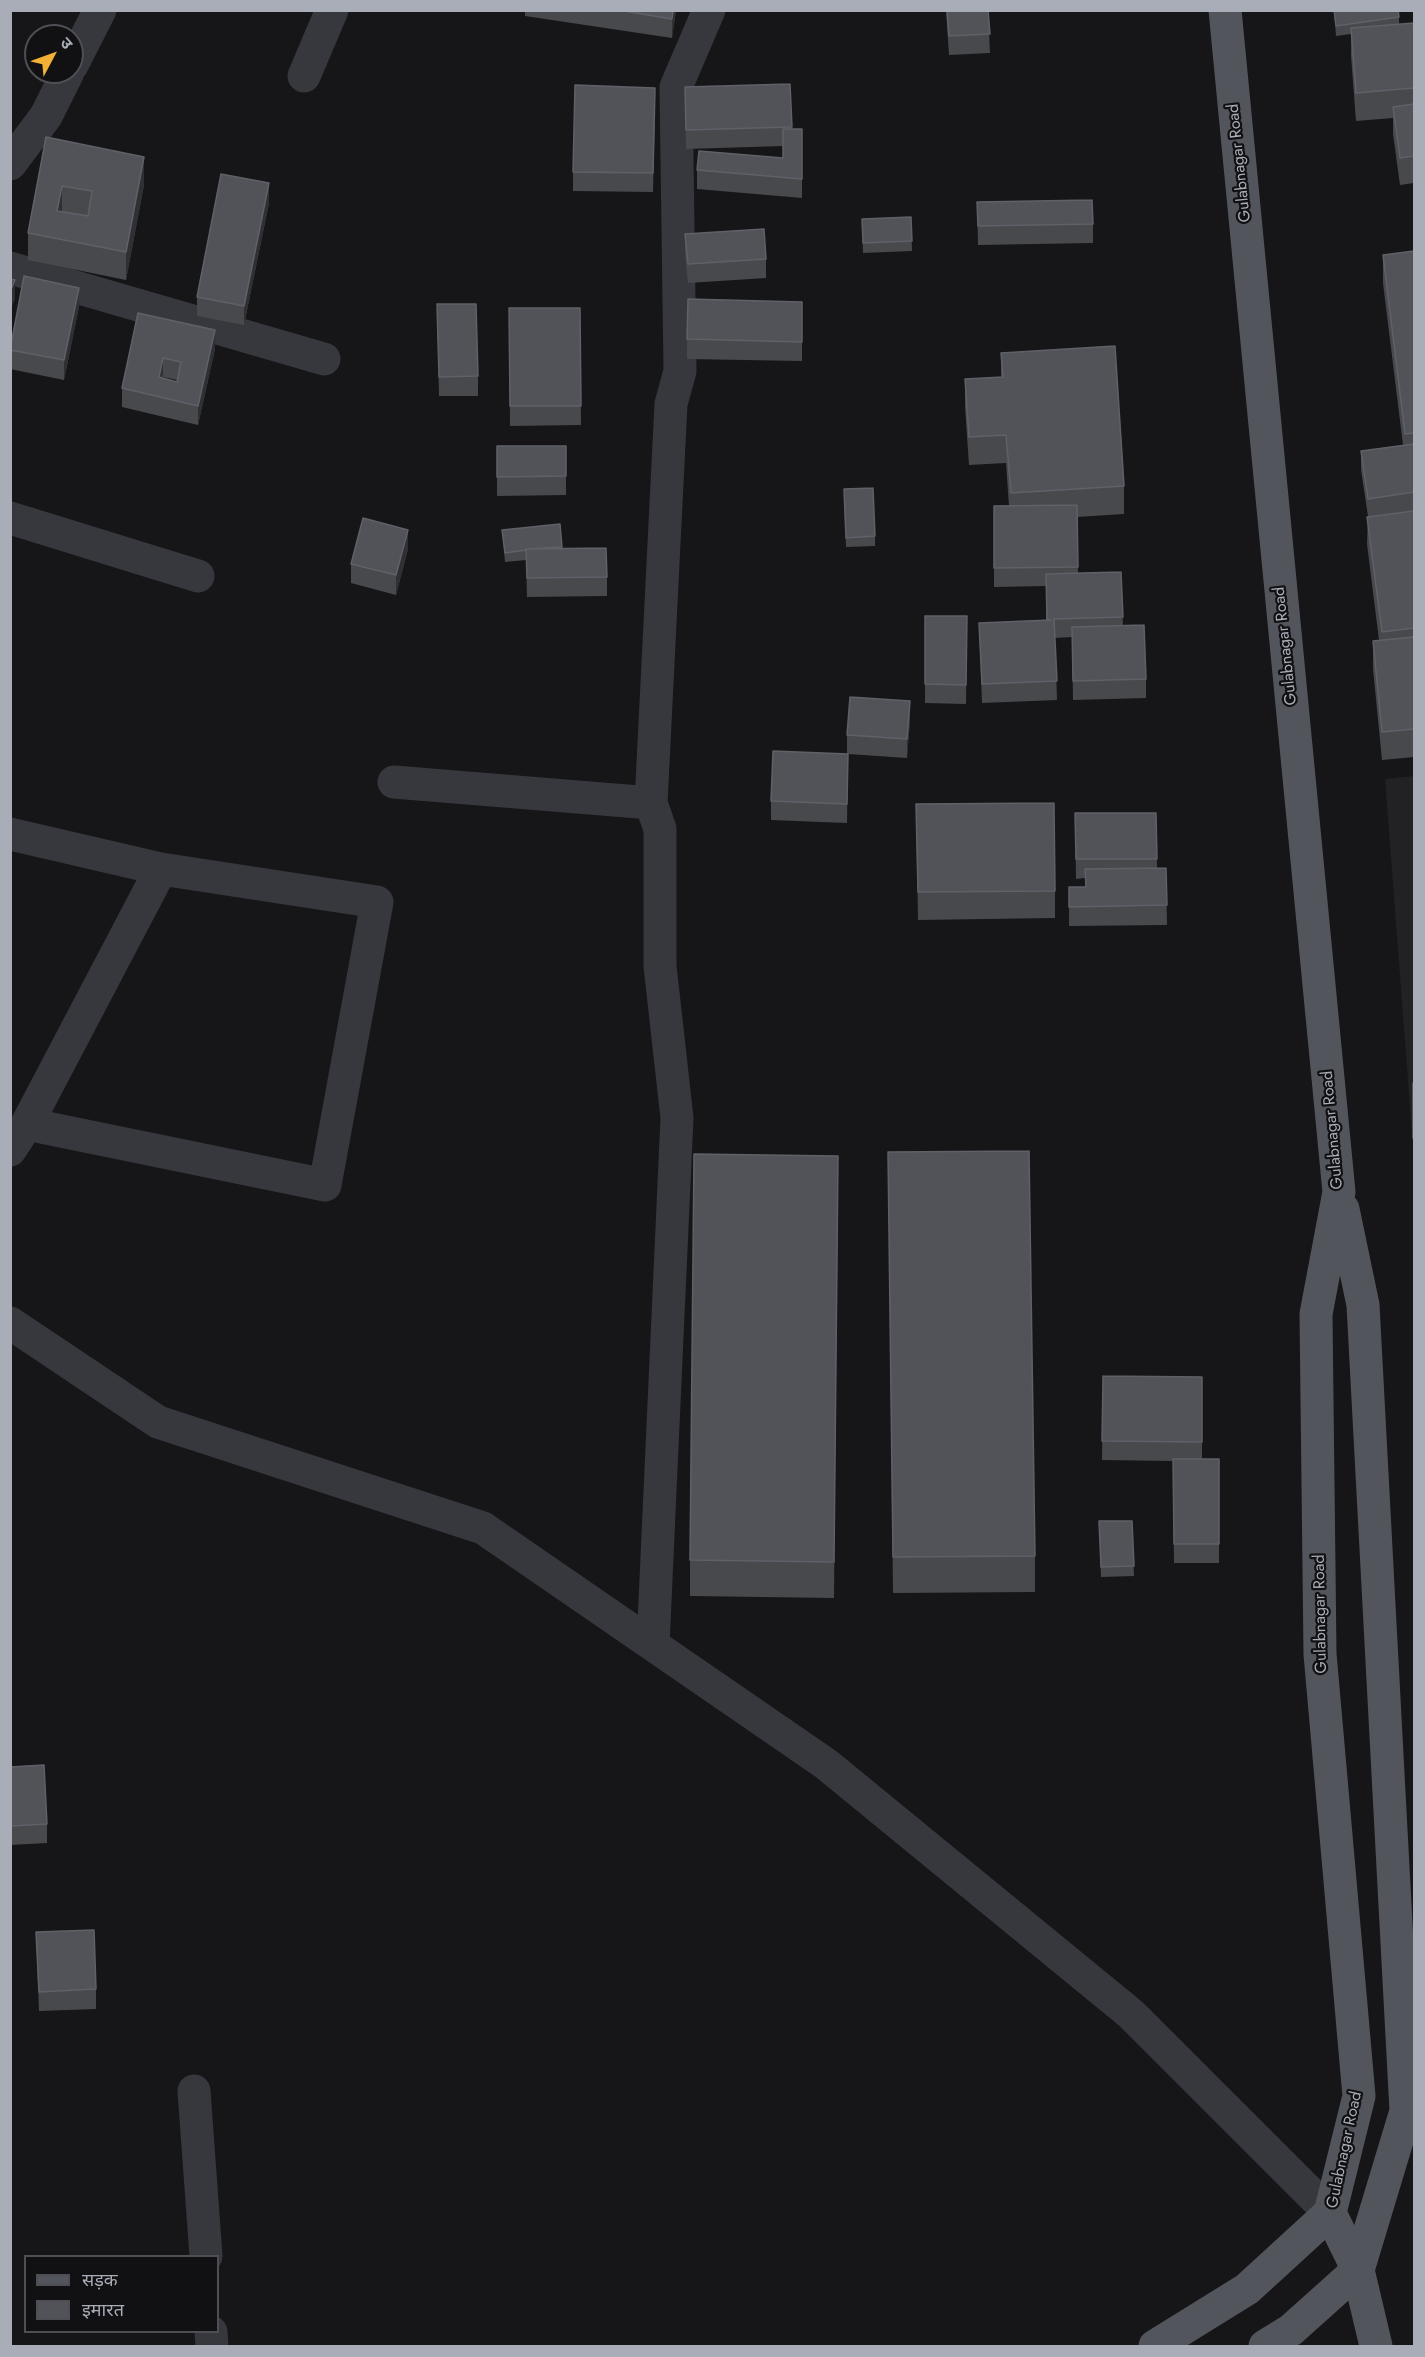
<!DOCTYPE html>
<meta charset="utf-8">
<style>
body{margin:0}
#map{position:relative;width:1425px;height:2357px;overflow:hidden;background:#161618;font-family:Jost,"Noto Sans Devanagari",sans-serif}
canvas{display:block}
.frame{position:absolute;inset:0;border:12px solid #a8adb8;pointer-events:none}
.legend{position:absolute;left:24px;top:2255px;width:195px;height:78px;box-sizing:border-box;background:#111113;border:2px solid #4d4f55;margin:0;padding:8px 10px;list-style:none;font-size:18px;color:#a8adb8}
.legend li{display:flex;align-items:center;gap:12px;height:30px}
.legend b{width:30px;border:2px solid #4d4f55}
.north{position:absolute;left:24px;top:24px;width:60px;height:60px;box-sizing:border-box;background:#111113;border:2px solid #4d4f55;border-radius:50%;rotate:49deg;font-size:16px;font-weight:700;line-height:24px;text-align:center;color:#a8adb8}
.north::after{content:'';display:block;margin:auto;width:21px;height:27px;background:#f2b134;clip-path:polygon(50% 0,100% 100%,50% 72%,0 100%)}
</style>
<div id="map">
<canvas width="1425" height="2357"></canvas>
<div class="frame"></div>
<ul class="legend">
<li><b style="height:8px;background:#53555c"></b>सड़क</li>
<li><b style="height:16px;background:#525359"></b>इमारत</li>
</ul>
<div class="north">उ</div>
</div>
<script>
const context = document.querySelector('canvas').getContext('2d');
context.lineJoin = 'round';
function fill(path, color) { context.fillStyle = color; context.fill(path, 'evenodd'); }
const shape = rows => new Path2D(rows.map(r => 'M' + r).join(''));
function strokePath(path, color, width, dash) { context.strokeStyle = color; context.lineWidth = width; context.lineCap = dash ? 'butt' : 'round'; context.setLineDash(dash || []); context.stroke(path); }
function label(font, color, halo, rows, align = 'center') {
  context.font = font + ' Jost,sans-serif'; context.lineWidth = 4.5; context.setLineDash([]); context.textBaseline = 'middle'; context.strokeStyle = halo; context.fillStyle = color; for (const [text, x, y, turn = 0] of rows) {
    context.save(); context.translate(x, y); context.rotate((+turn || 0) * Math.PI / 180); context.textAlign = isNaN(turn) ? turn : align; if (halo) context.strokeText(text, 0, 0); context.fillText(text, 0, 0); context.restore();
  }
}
fill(shape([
 [1414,776,1414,1159,1385,779]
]), '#222225');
strokePath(shape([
 [72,65,100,10],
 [304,76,332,10],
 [10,164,46,116,68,72],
 [10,268,324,359],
 [10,518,198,576],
 [394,782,651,803],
 [10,834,161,869,377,902,325,1185,27,1124,161,869],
 [10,1150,27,1124],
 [10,1323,158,1422,483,1528,826,1764,1131,2014,1330,2213],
 [653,1645,677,1118,660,966,660,829,651,803,671,404,680,371,676,87,709,10],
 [194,2091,206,2256],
 [211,2332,212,2346]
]), '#37383d', 33);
strokePath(shape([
 [1225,10,1339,1192,1316,1314,1320,1654,1359,2096,1330,2213,1358,2270,1376,2346],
 [1155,2346,1247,2289,1330,2213],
 [1265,2346,1291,2330,1358,2270,1406,2111,1363,1305,1343,1209]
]), '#53555c', 33);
fill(shape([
 [525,10,676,10,672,38,525,16],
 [946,10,988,10,990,53,949,55],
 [1334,10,1399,17,1399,24,1414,23,1414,183,1400,185,1393,134,1393,118,1356,121,1351,56,1351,34,1336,36],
 [790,84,792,129,802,129,802,198,697,189,697,170,783,158,783,146,686,149,685,87],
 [655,107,653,192,573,191,573,172],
 [46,137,144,185,126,280,28,260,28,233],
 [977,202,1093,224,1093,243,978,245],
 [269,203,244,325,197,316,197,297],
 [911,217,912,251,863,253,862,219],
 [685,234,766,259,766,278,688,283,685,253],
 [1414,251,1414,757,1382,760,1373,669,1373,641,1379,640,1367,544,1368,516,1361,470,1361,451,1403,445,1383,283,1383,255],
 [802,302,802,361,687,359,687,339],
 [437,304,478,376,478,396,439,396],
 [79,307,64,380,10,369,10,346],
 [509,308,580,308,581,425,510,426],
 [138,313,215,349,198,425,122,407,122,388],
 [163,377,177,380,177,382,163,378],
 [1001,353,1124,486,1124,514,1077,517,1078,573,1121,572,1123,626,1146,679,1146,698,1073,700,1072,637,1055,638,1057,700,982,703,979,623,1046,620,1046,586,994,587,994,506,1009,506,1006,463,969,465,965,407,965,379,1001,377],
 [497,446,566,446,566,495,497,496],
 [844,499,875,536,875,546,846,547],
 [560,524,562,549,607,577,607,596,527,597,526,560,505,562,502,530],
 [408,549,396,595,351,583,351,564],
 [925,616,967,616,966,704,925,703],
 [910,720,907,758,848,754,847,823,771,820,771,801,847,754,847,735],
 [916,804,1055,891,1055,918,918,920],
 [1075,813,1156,813,1157,868,1166,868,1167,925,1069,926,1069,907,1085,887,1085,878,1076,879],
 [1413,1083,1414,1083,1414,1157,1413,1157],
 [888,1152,1035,1556,1035,1592,893,1593],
 [838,1156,834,1598,690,1596,690,1560],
 [1103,1376,1202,1377,1202,1459,1219,1459,1219,1563,1174,1563,1173,1461,1102,1460],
 [1099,1521,1132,1521,1134,1576,1101,1577],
 [10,1767,47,1824,47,1843,10,1845],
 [36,1932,96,1989,96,2009,39,2011]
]), '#47494d');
fill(shape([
 [673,10,676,10,672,38,672,19],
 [144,157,144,185,126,280,126,252],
 [269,183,269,203,244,325,244,306],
 [62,186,62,214,57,211],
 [15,280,15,299,10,311,10,292],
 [79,288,79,307,64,380,64,360],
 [215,330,215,349,198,425,198,406],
 [163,358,163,377,159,397,159,377],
 [408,530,408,549,396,595,396,575],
 [910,701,910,720,907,758,907,739]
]), '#2f3033');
const building = shape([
 [618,10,673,10,672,19,618,10],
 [947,10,988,10,990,34,949,36,947,10],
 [1334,10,1398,10,1399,17,1336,26,1334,10],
 [1414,23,1414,88,1356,93,1351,28,1414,23],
 [790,84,792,127,686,130,685,87,790,84],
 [575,85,655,88,653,173,573,172,575,85],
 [1414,104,1414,156,1400,158,1393,107,1414,104],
 [783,129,802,129,802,179,697,170,699,151,783,158,783,129],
 [46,137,144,157,126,252,28,233,46,137],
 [62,186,92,191,88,216,57,211,62,186],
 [221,174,269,183,244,306,197,297,221,174],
 [1092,200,1093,224,978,226,977,202,1092,200],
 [911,217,912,241,863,243,862,219,911,217],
 [764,229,766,259,688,264,685,234,764,229],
 [1414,251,1414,433,1405,434,1383,255,1414,251],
 [24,276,79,288,64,360,10,350,24,276],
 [10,279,15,280,10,292,10,279],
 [688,299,802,302,802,342,687,339,688,299],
 [437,304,476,304,478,376,439,377,437,304],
 [509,308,580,308,581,406,510,406,509,308],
 [138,313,215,330,198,406,122,388,138,313],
 [163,358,181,362,177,382,159,377,163,358],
 [1115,346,1124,486,1011,493,1006,435,969,437,965,379,1003,377,1001,353,1115,346],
 [1414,444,1414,492,1368,499,1361,451,1414,444],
 [497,446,566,446,566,476,497,477,497,446],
 [873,488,875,536,846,538,844,489,873,488],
 [1077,505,1078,567,994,568,994,506,1077,505],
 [1414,511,1414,628,1382,632,1367,517,1414,511],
 [363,518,408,530,396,575,351,564,363,518],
 [560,524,562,547,526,549,526,550,505,553,502,530,560,524],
 [606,548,607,577,527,578,526,549,606,548],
 [1121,572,1123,617,1054,619,1057,681,982,684,979,623,1051,620,1047,619,1046,574,1121,572],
 [925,616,967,616,966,685,925,684,925,616],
 [1144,625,1146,679,1073,681,1072,627,1144,625],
 [1414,637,1414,729,1382,732,1373,641,1414,637],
 [850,697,910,701,907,739,847,735,850,697],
 [773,751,848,754,847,804,771,801,773,751],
 [1054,803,1055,891,918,892,916,804,1054,803],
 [1075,813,1156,813,1157,859,1076,859,1075,813],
 [1166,868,1167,905,1069,907,1069,887,1086,887,1085,869,1166,868],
 [1413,1083,1414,1083,1414,1138,1413,1138,1413,1083],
 [1029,1151,1035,1556,893,1557,888,1152,1029,1151],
 [694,1154,838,1156,834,1562,690,1560,694,1154],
 [1103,1376,1202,1377,1202,1442,1102,1441,1103,1376],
 [1173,1459,1219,1459,1219,1544,1174,1544,1173,1459],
 [1099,1521,1132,1521,1134,1566,1101,1567,1099,1521],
 [44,1765,47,1824,10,1826,10,1767,44,1765],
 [94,1930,96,1989,39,1992,36,1932,94,1930]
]);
fill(building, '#525359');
strokePath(building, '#5f6168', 1.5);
label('16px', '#a8adb8', '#111113', [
 ["Gulabnagar Road",1240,163,-96],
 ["Gulabnagar Road",1286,646,-96],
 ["Gulabnagar Road",1333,1130,-95],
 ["Gulabnagar Road",1321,1614,-91],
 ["Gulabnagar Road",1345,2150,-78]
]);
</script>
